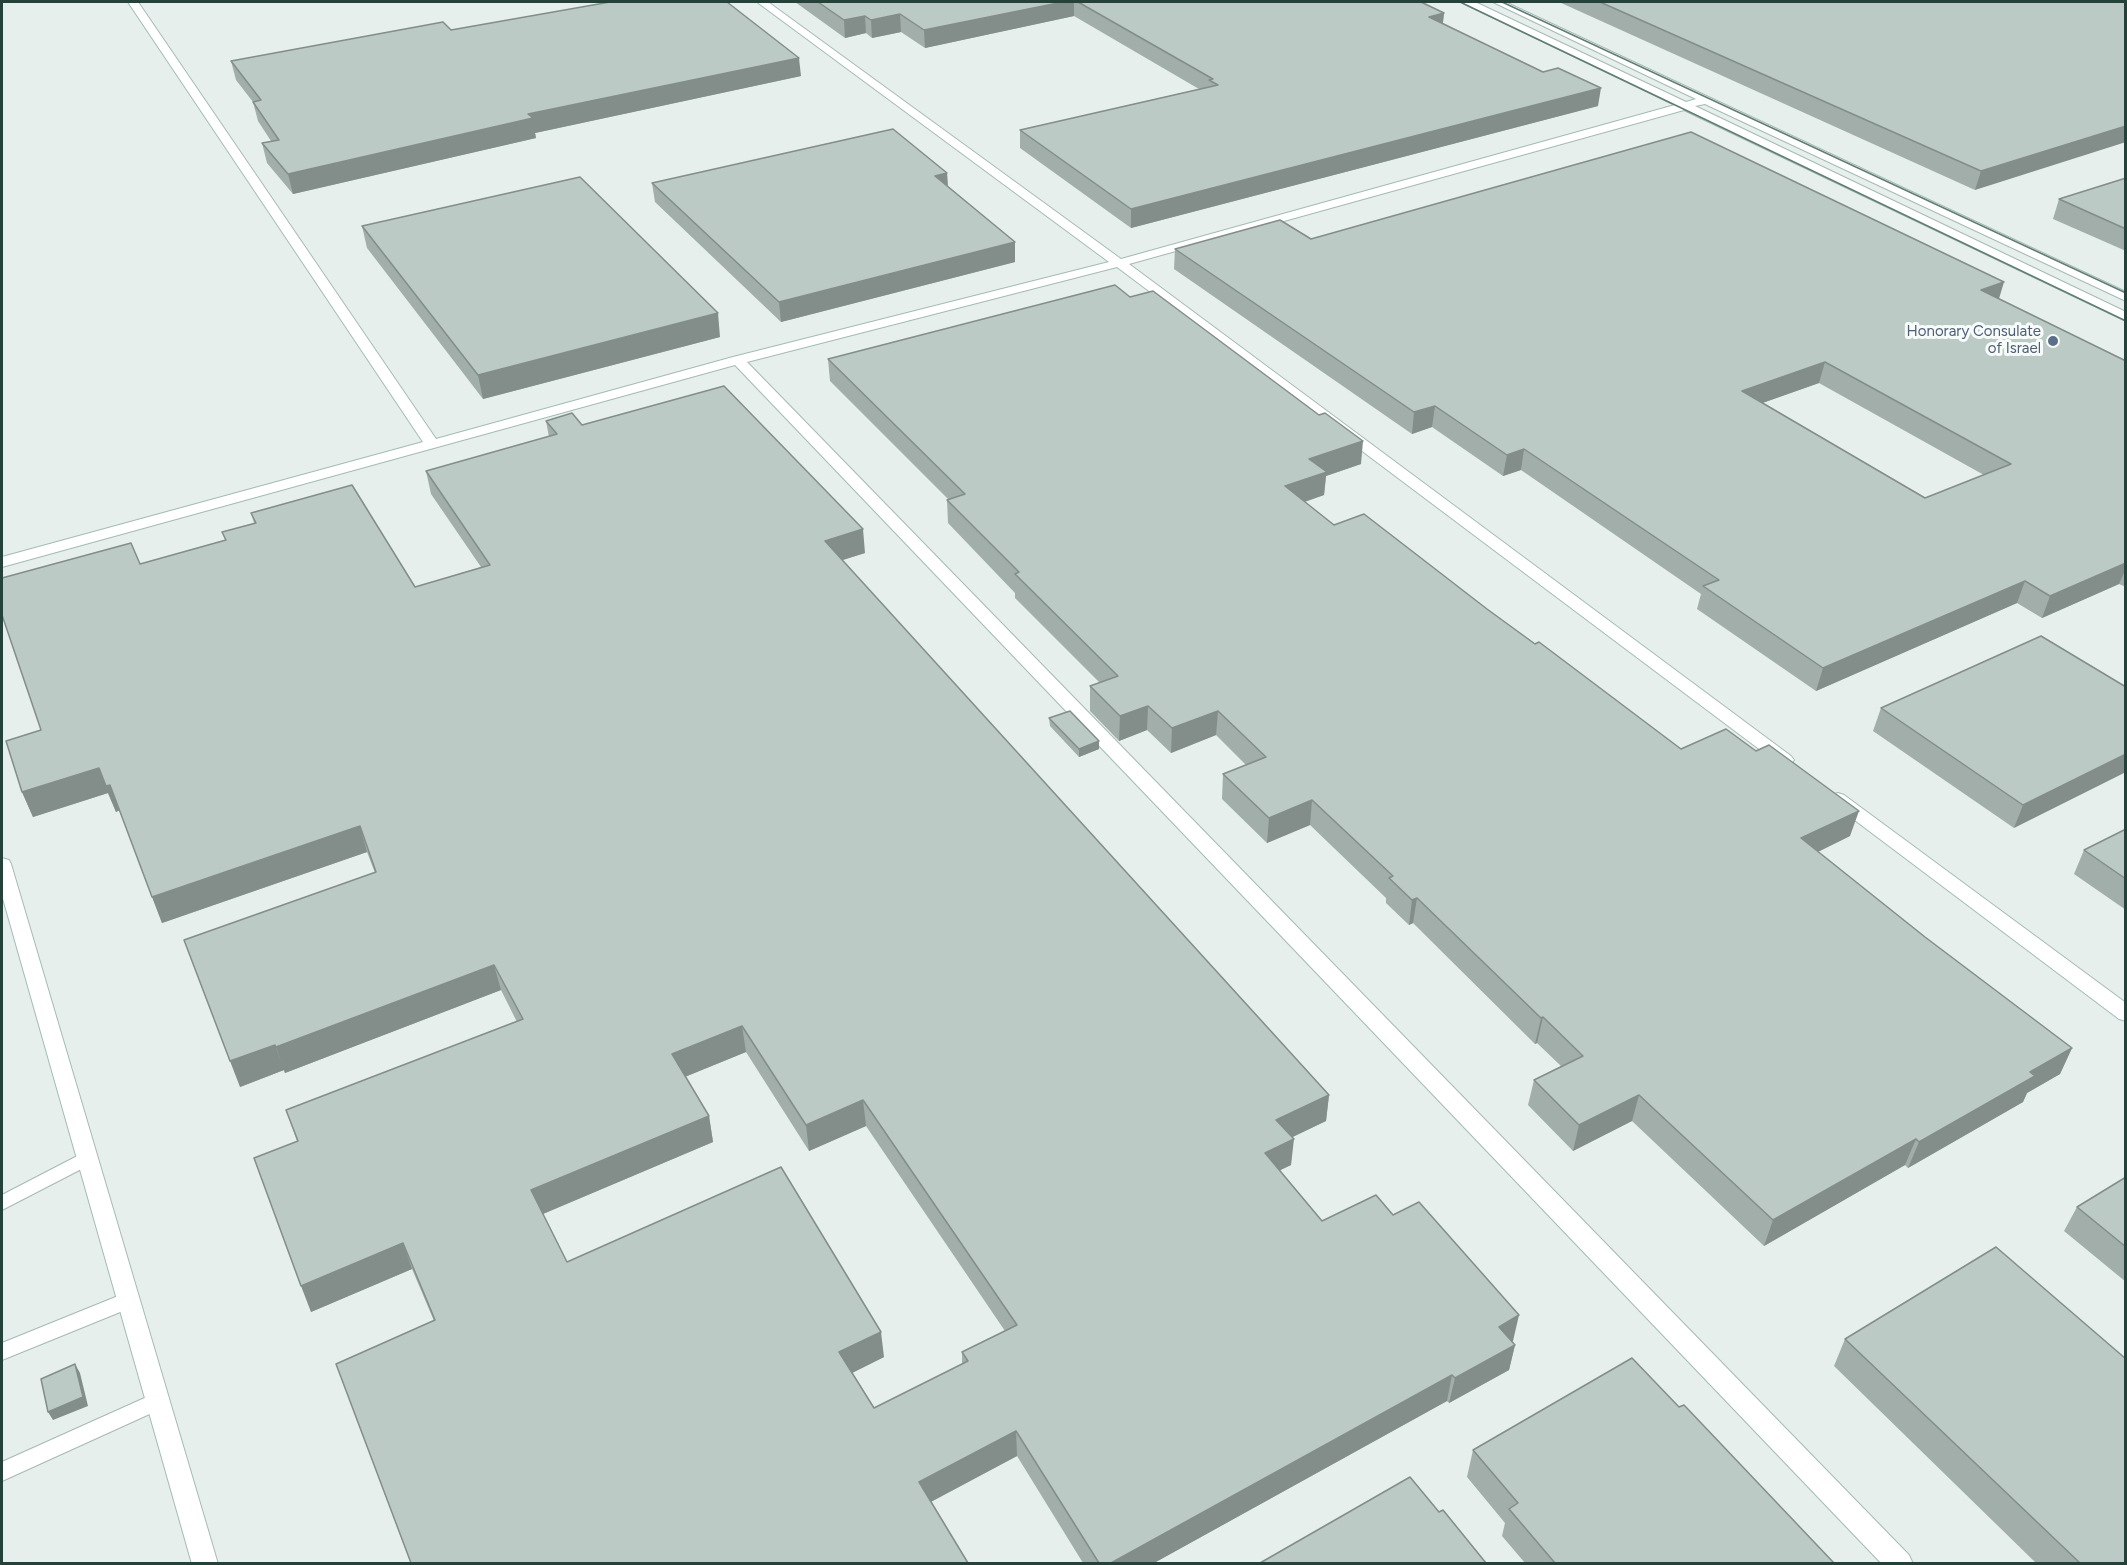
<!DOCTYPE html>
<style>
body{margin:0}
#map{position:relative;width:2127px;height:1565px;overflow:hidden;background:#e6efeb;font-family:Figtree,sans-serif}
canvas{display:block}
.frame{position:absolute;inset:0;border:3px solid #24423a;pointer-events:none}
</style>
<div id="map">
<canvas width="2127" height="1565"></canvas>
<div class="frame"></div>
</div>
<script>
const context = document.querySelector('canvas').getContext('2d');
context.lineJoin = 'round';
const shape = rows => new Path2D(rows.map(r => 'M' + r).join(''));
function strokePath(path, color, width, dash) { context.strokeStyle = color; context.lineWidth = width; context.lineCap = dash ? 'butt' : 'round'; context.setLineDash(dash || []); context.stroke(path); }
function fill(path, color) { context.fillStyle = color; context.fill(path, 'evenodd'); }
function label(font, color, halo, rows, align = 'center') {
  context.font = font + ' Figtree,sans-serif'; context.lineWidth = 6; context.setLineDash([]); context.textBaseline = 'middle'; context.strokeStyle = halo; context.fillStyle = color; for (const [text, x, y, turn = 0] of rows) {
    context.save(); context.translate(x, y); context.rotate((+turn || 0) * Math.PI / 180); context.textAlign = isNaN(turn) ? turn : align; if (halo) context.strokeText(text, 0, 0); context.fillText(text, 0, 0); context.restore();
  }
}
const lane = shape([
 [87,1151,93,1153,96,1158,93,1163,2,1210,2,1195,87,1151],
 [128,1292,135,1294,138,1300,135,1306,2,1360,2,1343,128,1292],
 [158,1392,165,1395,168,1401,165,1407,2,1481,2,1462,158,1392]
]);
const secondary = shape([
 [128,2,138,2,436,439,733,357,1109,262,757,2,768,2,1121,259,1675,105,1465,4,1463,2,1475,2,1686,102,1696,99,1493,2,1505,2,2126,292,2126,301,1705,104,1695,106,2126,312,2126,321,1684,110,1129,264,1791,756,1794,760,1791,764,1785,766,1779,764,1117,267,747,362,1909,1555,1913,1564,1882,1564,735,365,2,567,2,557,423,442,128,2],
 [1838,793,1844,795,2126,1003,2126,1021,2119,1019,1832,803,1829,799,1832,795,1838,793],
 [2,858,9,860,11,864,218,1564,192,1564,2,895,2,858]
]);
strokePath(lane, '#a8b8b2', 2);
strokePath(secondary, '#a4bbb3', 2);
fill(lane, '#fff');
fill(secondary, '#fff');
strokePath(shape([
 [1460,2,2126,321],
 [1502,2,2126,293]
]), '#5f7d75', 1.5);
fill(shape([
 [795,2,1421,2,1444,13,1443,23,1598,106,1131,228,1020,148,1020,130,1199,89,1074,16,925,48,901,32,872,38,866,33,845,38],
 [1559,2,2126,2,1975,190],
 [451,30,801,76,535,133,536,138,293,194,267,163,262,143,271,141,258,121,253,102,236,80,231,61],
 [947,173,948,186,1015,242,1015,262,781,322,655,202,652,183],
 [2126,178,2126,251,2053,219,2059,199],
 [362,226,720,337,483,399,367,248],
 [1311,239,1999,299,2126,361,2126,587,2119,584,2042,618,2017,603,1816,691,1697,609,1701,594,1521,470,1503,476,1432,427,1412,434,1174,269,1175,249],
 [1819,383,1984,475,1925,498,1762,403],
 [1130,297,1361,464,1326,476,1324,495,1305,502,1334,525,1487,609,1681,749,1850,836,1818,852,1925,937,2072,1048,2060,1074,2027,1093,2023,1102,1908,1168,1905,1165,1764,1246,1632,1121,1573,1151,1528,1105,1534,1080,1561,1066,1537,1043,1535,1044,1413,923,1409,925,1386,903,1386,898,1310,825,1267,843,1222,799,1223,774,1246,765,1216,735,1171,753,1147,730,1119,741,1090,711,1090,686,1100,683,1015,598,1015,593,948,523,947,500,948,499,830,381,828,359],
 [546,421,582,425,865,553,842,560,1329,1095,1326,1121,1292,1137,1291,1165,1280,1170,1322,1221,1393,1215,1513,1341,1512,1342,1515,1345,1509,1370,1449,1403,1447,1401,1154,1563,1083,1563,1017,1456,931,1502,434,1321,412,1269,311,1312,297,1141,286,1110,517,1022,501,990,285,1073,284,1070,240,1087,375,873,367,852,162,923,120,810,116,812,108,793,33,817,22,792,41,730,140,564,225,540,222,532,254,523,251,513,415,587,481,567,431,494,426,471,549,437],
 [746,1052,809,1151,866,1126,1005,1331,962,1352,962,1364,874,1408,852,1373,884,1357,567,1262,543,1214,713,1142,709,1116,685,1077],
 [2126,687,2014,828,1873,731,1881,708],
 [1049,718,1099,749,1079,757,1050,726],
 [2126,829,2126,910,2074,874,2084,850],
 [2126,1177,2126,1282,2064,1231,2077,1207],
 [1845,1339,2126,1563,2036,1563,1834,1366],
 [1679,1407,1834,1563,1525,1563,1502,1536,1505,1523,1467,1477,1473,1450]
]), '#a1aea9');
fill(shape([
 [1063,2,1074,2,1074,16,925,48,924,30],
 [1444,13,1442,30,1429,17],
 [900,14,901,32,872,38,871,20],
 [865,16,866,33,845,38,844,20],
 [799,58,801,76,535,133,536,138,293,194,288,174,528,114],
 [1601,88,1598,106,1131,228,1131,209],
 [2126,126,2126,142,1975,190,1981,171],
 [947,173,948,192,935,176],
 [1015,242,1015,262,781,322,779,302],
 [2004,282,1998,302,1981,290],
 [718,313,720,337,483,399,478,375],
 [1825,362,1819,383,1737,412,1742,391],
 [1435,406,1432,427,1412,434,1414,412],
 [1363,441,1361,464,1326,476,1324,495,1283,509,1285,486,1309,459],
 [1524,449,1521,470,1503,476,1507,455],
 [863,529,865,553,827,565,825,541],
 [2126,563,2126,568,2119,584,2042,618,2050,596],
 [2025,581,2017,603,1816,691,1823,668],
 [1148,706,1147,730,1119,741,1120,716],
 [1218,711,1216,735,1171,753,1172,728],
 [1099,741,1099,749,1079,757,1079,749],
 [2126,754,2126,772,2014,828,2023,805],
 [99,768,110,785,120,810,116,812,108,793,33,817,22,792],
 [1312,800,1310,825,1267,843,1269,818],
 [1859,811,1850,836,1793,864,1801,838],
 [360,826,367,852,162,923,152,897],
 [1417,898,1413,923,1409,925,1412,900],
 [494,965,501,990,285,1073,276,1047],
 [1543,1017,1537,1043,1535,1044,1541,1018],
 [742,1026,746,1052,677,1080,672,1054],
 [275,1045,284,1070,240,1087,230,1061],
 [2072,1048,2060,1074,2027,1093,2023,1102,1908,1168,1919,1142,2030,1072],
 [1329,1095,1326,1121,1274,1146,1276,1120],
 [1639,1095,1632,1121,1573,1151,1579,1125],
 [863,1100,866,1126,809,1151,806,1125],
 [709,1116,713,1142,538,1216,531,1190],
 [1294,1139,1291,1165,1262,1179,1265,1153],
 [1916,1139,1905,1165,1764,1246,1773,1220],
 [403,1243,412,1269,311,1312,301,1286],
 [1519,1315,1513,1341,1493,1352,1499,1327],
 [881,1332,884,1357,842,1378,839,1352],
 [1515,1345,1509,1370,1449,1403,1455,1378],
 [75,1364,80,1373,88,1406,53,1420,48,1412],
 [1452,1375,1447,1401,1154,1563,1111,1563],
 [1016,1431,1017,1456,921,1507,919,1482]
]), '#838d89');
const building = shape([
 [610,2,727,2,799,58,528,114,533,118,288,174,262,143,279,140,253,102,261,100,231,61,443,22,451,30,610,2],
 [818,2,1063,2,924,30,900,14,871,20,865,16,844,20,818,2],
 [1078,2,1421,2,1444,13,1429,17,1543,72,1558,68,1601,88,1131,209,1020,130,1218,85,1209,80,1213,79,1078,2],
 [1600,2,2126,2,2126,126,1981,171,1600,2],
 [893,129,947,173,935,176,1015,242,779,302,652,183,893,129],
 [1691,132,2004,282,1981,290,2126,361,2126,563,2050,596,2025,581,1823,668,1703,586,1719,580,1524,449,1507,455,1435,406,1414,412,1175,249,1280,220,1311,239,1691,132],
 [1825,362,2011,464,1925,498,1742,391,1825,362],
 [580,177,718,313,478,375,362,226,580,177],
 [2126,178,2126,229,2059,199,2126,178],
 [1115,285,1130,297,1153,291,1319,415,1325,413,1363,441,1309,459,1327,472,1285,486,1334,525,1364,514,1487,609,1535,644,1539,642,1681,749,1726,729,1756,751,1769,745,1859,811,1801,838,1925,937,2072,1048,2030,1072,2035,1076,1919,1142,1916,1139,1773,1220,1639,1095,1579,1125,1534,1080,1583,1056,1543,1017,1541,1018,1417,898,1412,900,1389,878,1393,876,1312,800,1269,818,1223,774,1266,757,1218,711,1172,728,1148,706,1120,716,1090,686,1118,676,1015,574,1019,572,947,500,965,494,828,359,1115,285],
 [724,386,863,529,825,541,1329,1095,1276,1120,1294,1139,1265,1153,1322,1221,1376,1195,1393,1215,1419,1202,1519,1315,1499,1327,1515,1345,1455,1378,1452,1375,1111,1563,1099,1563,1016,1431,919,1482,968,1563,411,1563,336,1364,435,1320,403,1243,301,1286,254,1158,298,1141,286,1110,523,1019,494,965,276,1047,275,1045,230,1061,184,940,376,872,360,826,152,897,110,785,106,786,99,768,22,792,6,741,41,730,2,615,2,578,131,543,140,564,226,540,222,532,256,523,251,513,352,485,415,587,490,565,426,471,557,434,546,421,572,413,582,425,724,386],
 [742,1026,806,1125,863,1100,1017,1325,962,1352,968,1361,874,1408,839,1352,881,1332,781,1167,567,1262,531,1190,709,1116,672,1054,742,1026],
 [2041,636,2126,687,2126,754,2023,805,1881,708,2041,636],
 [1070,711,1099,741,1079,749,1049,718,1070,711],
 [2126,829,2126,879,2084,850,2126,829],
 [2126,1177,2126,1247,2077,1207,2126,1177],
 [1996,1247,2126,1359,2126,1563,2080,1563,1845,1339,1996,1247],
 [1632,1358,1679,1407,1684,1405,1834,1563,1555,1563,1509,1509,1518,1503,1473,1450,1632,1358],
 [75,1364,83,1397,48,1412,41,1379,75,1364],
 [1410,1477,1439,1512,1443,1510,1486,1563,1260,1563,1410,1477]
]);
fill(building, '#bbcac4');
strokePath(building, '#838d89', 1.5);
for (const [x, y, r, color] of [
 [2053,341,6,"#5c6f8a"]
]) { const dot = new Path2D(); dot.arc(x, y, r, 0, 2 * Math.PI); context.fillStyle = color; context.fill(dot); strokePath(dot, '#f7fbf9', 2); }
label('15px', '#4e5e75', '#f7fbf9', [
 ["Honorary Consulate",2041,332],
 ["of Israel",2041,349]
], 'right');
</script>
